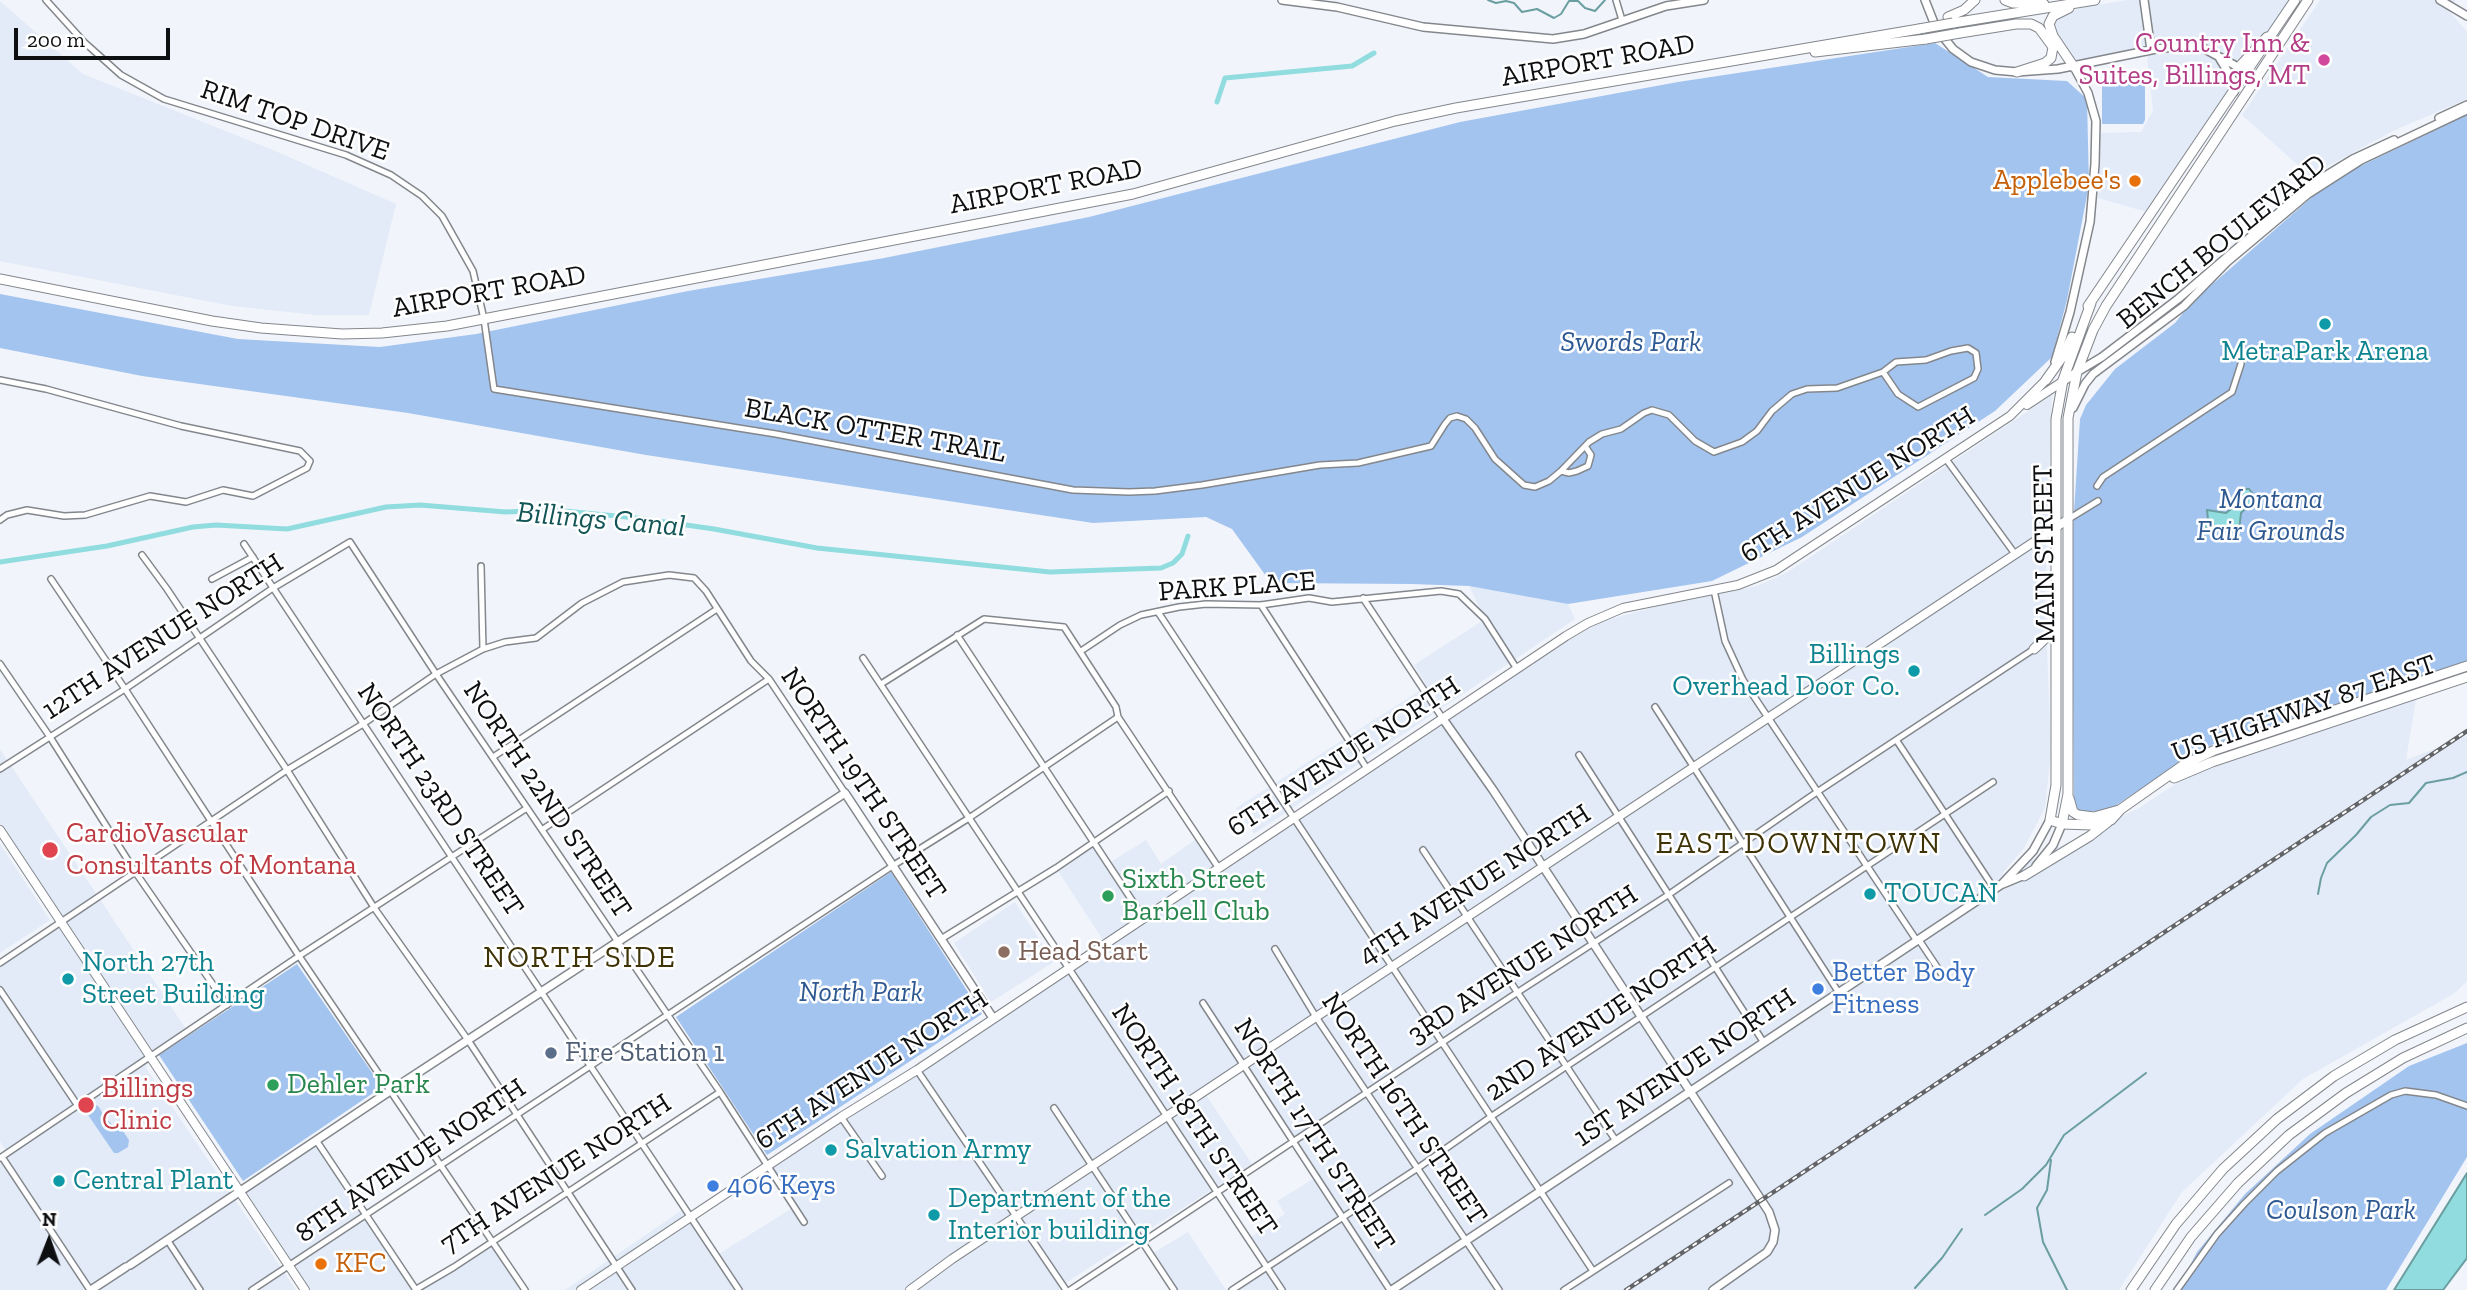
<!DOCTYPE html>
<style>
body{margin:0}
#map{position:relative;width:2467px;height:1290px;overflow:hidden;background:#f1f5fb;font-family:"Zilla Slab",serif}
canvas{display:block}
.north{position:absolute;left:14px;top:1206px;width:70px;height:70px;-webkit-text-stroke:5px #fff;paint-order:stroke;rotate:1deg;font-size:19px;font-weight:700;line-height:28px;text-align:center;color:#0e0f11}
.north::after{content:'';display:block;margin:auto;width:24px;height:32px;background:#0e0f11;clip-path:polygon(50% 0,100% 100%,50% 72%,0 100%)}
.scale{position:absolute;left:14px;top:28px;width:156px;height:32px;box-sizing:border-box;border:4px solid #0e0f11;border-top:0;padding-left:9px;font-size:21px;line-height:24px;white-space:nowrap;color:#0e0f11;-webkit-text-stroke:5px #fff;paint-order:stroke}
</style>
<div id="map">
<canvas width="2467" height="1290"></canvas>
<div class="north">N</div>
<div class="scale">200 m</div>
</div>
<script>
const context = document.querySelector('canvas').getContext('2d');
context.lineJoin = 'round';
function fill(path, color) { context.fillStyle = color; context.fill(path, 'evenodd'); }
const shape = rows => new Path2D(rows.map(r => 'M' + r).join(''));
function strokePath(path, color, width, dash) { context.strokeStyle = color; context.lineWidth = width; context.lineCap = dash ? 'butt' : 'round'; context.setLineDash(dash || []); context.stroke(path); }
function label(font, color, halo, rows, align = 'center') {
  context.font = font + ' "Zilla Slab",serif'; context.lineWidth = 5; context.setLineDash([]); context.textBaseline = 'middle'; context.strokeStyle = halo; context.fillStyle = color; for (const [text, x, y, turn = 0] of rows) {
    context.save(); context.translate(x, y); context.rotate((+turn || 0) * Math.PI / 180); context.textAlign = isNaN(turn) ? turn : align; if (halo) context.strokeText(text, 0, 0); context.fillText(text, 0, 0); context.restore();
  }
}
fill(shape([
 [2128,0,2290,0,2147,212,2098,198,2101,133,2141,132,2153,111,2146,48,2077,63,2052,26,2055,19,2083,7],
 [2320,0,2455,0,2450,12,2467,32,2467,99,2393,131,2310,176,2242,115],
 [0,1,83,74,273,150,396,204,369,315,316,315,232,306,0,261],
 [2052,395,2045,596,2051,751,2045,808,2024,848,2001,875,2139,808,2186,777,2416,699,2406,760,2467,736,2467,981,2455,993,2303,1079,2182,1192,2119,1290,1232,1290,1267,1267,1248,1239,1285,1214,1277,1201,1315,1178,1243,1066,1204,1092,1252,1164,1059,1287,1060,1290,565,1290,685,1208,717,1255,794,1207,768,1165,1065,976,1562,644,1603,621,1666,604,1757,586,1788,572],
 [1469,586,1568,604,1575,619,1254,834,1236,808,1427,686,1414,665,1485,619],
 [0,749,188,1032,150,1056,146,1068,296,1290,0,1290,0,1161,9,1155,0,1142,0,963,61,923,0,830],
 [1199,837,1218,867,1105,943,1056,868,1094,842,1109,863,1146,840,1161,864],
 [0,844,50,920,0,953],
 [1015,902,1054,962,991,1002,954,943],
 [316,1140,415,1289,491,1243,521,1290,306,1290,240,1192],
 [1188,1232,1226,1290,1173,1290,1148,1256]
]), '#e2ebf7');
fill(shape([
 [1935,43,1988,77,2067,81,2087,99,2089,185,2067,300,2052,357,1995,411,1802,537,1712,581,1568,604,1469,586,1411,584,1271,583,1232,529,1206,517,1093,523,646,455,408,413,142,376,0,348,0,294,238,339,380,347,476,334,688,291,884,258,1089,217,1460,122,1678,82],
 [2109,81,2145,81,2145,120,2143,124,2102,124,2102,86,2109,86],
 [2467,115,2467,661,2212,745,2190,756,2115,806,2101,811,2080,811,2074,804,2072,542,2080,419,2086,405,2115,369,2175,323,2192,302,2319,191,2346,173],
 [891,872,982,1014,767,1155,676,1017],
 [297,964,382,1087,243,1181,159,1055],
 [2467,1043,2467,1157,2386,1290,2177,1290,2197,1252,2245,1194,2310,1134,2409,1066],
 [93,1103,99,1107,105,1118,113,1125,118,1124,129,1140,128,1147,118,1153,114,1153,84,1109]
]), '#a4c4f0');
const water = shape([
 [2249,489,2253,494,2253,501,2241,513,2239,531,2231,533,2218,527,2203,528,2208,520,2207,510,2226,513,2231,509,2237,494,2243,489,2249,489],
 [2467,1173,2467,1258,2443,1290,2394,1290,2467,1173]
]);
fill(water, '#91dcde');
strokePath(water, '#6a9ea0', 2);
strokePath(shape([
 [1488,0,1496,3,1506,1,1514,3,1522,12,1537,9,1554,18,1561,14,1569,1,1578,1,1585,8,1595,11,1605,0],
 [2318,894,2321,878,2327,863,2356,835,2371,817,2390,805,2409,803,2426,783,2453,778,2467,772],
 [2051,1160,2047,1190,2037,1208,2043,1242,2067,1290],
 [1985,1215,2022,1189,2046,1165,2064,1135,2146,1073],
 [1915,1288,1942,1258,1962,1229]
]), '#6a9ea0', 2);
strokePath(shape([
 [1217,102,1225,78,1352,66,1374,53],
 [0,562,107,546,193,527,216,525,287,529,386,507,420,505,506,512,554,510,637,518,714,529,817,548,1050,572,1161,568,1173,563,1182,554,1188,536]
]), '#91dcde', 5);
const street = shape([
 [46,0,84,42,121,75,164,99,346,155,391,175,422,196,442,216,473,271,484,319,494,389,776,434,1073,490,1129,492,1155,491,1202,485,1320,465,1358,463,1431,446,1445,424,1450,418,1457,416,1466,419,1475,428,1495,459,1524,485,1535,487,1549,481,1561,471,1589,442,1602,434,1621,429,1644,413,1652,410,1669,415,1695,441,1714,452,1742,442,1757,431,1772,411,1792,394,1807,389,1837,388,1883,372,1896,362,1926,360,1951,351,1968,348,1976,353,1978,369,1974,378,1918,407,1898,394,1883,372],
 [1616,0,1622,20],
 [0,380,46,389,181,426,300,451,310,461,307,468,253,496,223,490,186,502,150,496,85,515,64,516,27,510,7,515,0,520],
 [1946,459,2015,554],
 [1561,471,1569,473,1577,471,1588,466,1591,455,1585,446],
 [2097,486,2103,477,2232,392,2241,364],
 [2067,520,2098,501],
 [244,544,739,1290],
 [142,555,167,589,287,770,375,909,468,1040,632,1290],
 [481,566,483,649],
 [51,579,125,689,299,956,525,1290],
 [212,579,253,557],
 [1714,590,1725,641,1743,680,1917,941],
 [1363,598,1443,719],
 [1261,605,1366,767],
 [1158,612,1593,1271],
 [957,635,1143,917],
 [1081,651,1120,625,1141,615,1179,607,1206,604,1261,605,1309,598,1332,602,1441,591,1459,594,1485,619,1517,669],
 [863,658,1282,1290],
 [0,664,50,737,136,873,227,1005],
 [881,684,984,619,1064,627,1116,707,1118,717,1218,867],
 [1655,707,1839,993],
 [1897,741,1995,890],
 [1579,755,1764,1043],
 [493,757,717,609],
 [0,769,125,689,273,588,350,542,436,674,720,1092,804,1222],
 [543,829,769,679],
 [1423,850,1616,1141],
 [941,939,1056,868,1169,791],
 [1919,940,1941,973],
 [1275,949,1316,1017,1499,1290],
 [0,963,287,770,363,724,436,674,483,649,505,642,536,638,582,603,623,582,669,575,694,578,706,591,751,661,769,679,845,793],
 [0,990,78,1106],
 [1203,1003,1390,1290],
 [917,1070,1066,1290],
 [1054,1108,1174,1290],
 [841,1117,882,1176],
 [316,1140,416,1290],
 [2,1157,90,1290],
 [0,1158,299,956,527,808],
 [168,1241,200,1290],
 [252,1290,894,865,969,818,1118,717],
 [415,1290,454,1267,720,1092],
 [1070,1290,1518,992,1668,895,1817,792,2034,649],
 [1232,1290,1418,1168,1492,1116,1993,782],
 [1564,1290,1729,1183],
 [2177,1290,2217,1234,2244,1204,2277,1171,2325,1133,2391,1095,2405,1091,2436,1095,2467,1106]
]);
const secondary = shape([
 [1282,0,1337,7,1423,27,1553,39,1584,34,1666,6,1704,0],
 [1925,0,1936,28,1953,49,1971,62,1995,70,2017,72,2058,69,2156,49,2189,45,2203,48,2258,78],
 [2144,0,2151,50],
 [2440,0,2467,16],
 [2220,59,2233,80,2234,92],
 [2439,118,2467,105],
 [2055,362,2070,312,2090,222,2095,164,2096,121,2088,93,2074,67],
 [2077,372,2102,357,2178,299,2312,184,2353,159,2394,140],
 [2073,408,2085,384,2093,374,2184,306,2227,262,2308,194,2361,160,2467,110],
 [1443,719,1493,790,1769,1212,1775,1230,1773,1242,1767,1252,1713,1290],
 [2036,866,2053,845,2062,824],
 [2003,884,2027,874],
 [130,1265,390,1091,845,793,993,1018],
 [91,1290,126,1267],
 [1392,1290,2002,884,2033,851,2050,820]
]);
const primary = shape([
 [2027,405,2077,372],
 [0,830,305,1290],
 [581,1290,841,1117,917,1070,1566,636,1588,623,1623,608,1738,585,1776,570,2010,416,2046,380],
 [910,1290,952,1259,1316,1017,2067,520]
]);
const highway = shape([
 [2005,0,2013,3,2044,4],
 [2069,8,2053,16,2049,24,2053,36,2074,67],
 [1948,17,1964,10,1975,0],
 [1953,23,2095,0],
 [1960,33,2016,24,2031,24,2039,28,2053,47,2051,58,2045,63,2017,72],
 [1815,52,1926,39],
 [2239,67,2267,37],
 [0,279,212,321,261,328,342,334,382,333,447,326,1133,194,1395,121,1456,108,1919,29],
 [2091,303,2063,380,2056,419,2056,785,2050,820,2062,824,2092,825,2111,820,2121,809,2185,764,2215,750,2467,666],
 [2088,306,2295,0],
 [2046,380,2063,356,2072,337],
 [2034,649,2055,629],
 [2174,778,2212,762,2467,677],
 [2069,798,2073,812,2078,815,2094,817,2119,810],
 [2062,824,2068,794,2068,418,2077,372,2093,330,2106,306,2308,0],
 [2024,876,2090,836,2108,822],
 [2131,1290,2176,1224,2223,1169,2277,1119,2334,1076,2395,1040,2467,1007],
 [2155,1290,2191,1237,2238,1183,2289,1135,2346,1093,2403,1058,2467,1028]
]);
strokePath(street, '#83878c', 8);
strokePath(secondary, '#83878c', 10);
strokePath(primary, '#83878c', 10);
strokePath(highway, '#83878c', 11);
strokePath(street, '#fff', 5);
strokePath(secondary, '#fff', 7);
strokePath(primary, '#fff', 8);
strokePath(highway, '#fff', 9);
const rail = shape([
 [1626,1290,2467,731]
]);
strokePath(rail, '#626468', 4.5);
strokePath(rail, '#fff', 2, [5]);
const highwayBridge = shape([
 [1919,29,1953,23],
 [1926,39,1960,33]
]);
strokePath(highwayBridge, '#83878c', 11, []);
strokePath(highwayBridge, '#fff', 9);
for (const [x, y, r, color] of [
 [2324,60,7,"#d1479c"],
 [2135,181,7,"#e8710a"],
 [2325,324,7,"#0f9aa8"],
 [1914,671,7,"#0f9aa8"],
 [50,850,9,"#e0444e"],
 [1870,894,7,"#0f9aa8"],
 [1108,896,7,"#2e9e5b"],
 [1004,952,7,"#8d6e63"],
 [68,979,7,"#0f9aa8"],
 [1818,989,7,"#3f7fe0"],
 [551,1053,7,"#5c6f8a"],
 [273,1085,7,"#2e9e5b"],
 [86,1105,9,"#e0444e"],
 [831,1150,7,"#0f9aa8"],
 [59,1181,7,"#0f9aa8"],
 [713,1186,7,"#3f7fe0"],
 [934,1215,7,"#0f9aa8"],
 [321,1264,7,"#e8710a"]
]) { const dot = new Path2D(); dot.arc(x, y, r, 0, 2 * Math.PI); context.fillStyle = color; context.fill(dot); strokePath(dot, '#fff', 2.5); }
label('28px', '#b23c85', '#fff', [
 ["Country Inn &",2310,44],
 ["Suites, Billings, MT",2310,76]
], 'right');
label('28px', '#0e0f11', '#fff', [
 ["AIRPORT ROAD",1598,61,-10],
 ["RIM TOP DRIVE",295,121,19],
 ["AIRPORT ROAD",1046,187,-11],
 ["BENCH BOULEVARD",2222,242,-39],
 ["AIRPORT ROAD",489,292,-10],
 ["BLACK OTTER TRAIL",875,431,10],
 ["6TH AVENUE NORTH",1858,485,-32],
 ["MAIN STREET",2045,554,-91],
 ["PARK PLACE",1237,587,-4],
 ["12TH AVENUE NORTH",163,637,-33],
 ["US HIGHWAY 87 EAST",2304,709,-19],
 ["6TH AVENUE NORTH",1344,757,-33],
 ["NORTH 19TH STREET",863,784,56],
 ["NORTH 23RD STREET",440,800,56],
 ["NORTH 22ND STREET",547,800,56],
 ["4TH AVENUE NORTH",1475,885,-33],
 ["3RD AVENUE NORTH",1523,965,-33],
 ["2ND AVENUE NORTH",1601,1019,-34],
 ["1ST AVENUE NORTH",1685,1068,-34],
 ["6TH AVENUE NORTH",872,1070,-33],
 ["NORTH 16TH STREET",1404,1109,56],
 ["NORTH 18TH STREET",1194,1120,56],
 ["NORTH 17TH STREET",1314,1135,57],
 ["8TH AVENUE NORTH",411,1161,-34],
 ["7TH AVENUE NORTH",556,1174,-33]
]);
label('28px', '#c56008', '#fff', [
 ["Applebee's",2121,181],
 ["KFC",335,1264,"left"]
], 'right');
label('italic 28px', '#2d5891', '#fff', [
 ["Swords Park",1631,343],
 ["Montana",2271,500],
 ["Fair Grounds",2271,532],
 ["North Park",861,993],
 ["Coulson Park",2341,1211]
]);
label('28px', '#0d838f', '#fff', [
 ["MetraPark Arena",2325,352,"center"],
 ["Billings",1900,655,"right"],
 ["Overhead Door Co.",1900,687,"right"],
 ["TOUCAN",1884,894],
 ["North 27th",82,963],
 ["Street Building",82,995],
 ["Salvation Army",845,1150],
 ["Central Plant",73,1181],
 ["Department of the",948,1199],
 ["Interior building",948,1231]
], 'left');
label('28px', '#be3a42', '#fff', [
 ["CardioVascular",66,834],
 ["Consultants of Montana",66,866],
 ["Billings",102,1089],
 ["Clinic",102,1121]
], 'left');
label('28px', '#27864d', '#fff', [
 ["Sixth Street",1122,880],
 ["Barbell Club",1122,912],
 ["Dehler Park",287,1085]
], 'left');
label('28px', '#785e54', '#fff', [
 ["Head Start",1018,952]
], 'left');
label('28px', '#366cbe', '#fff', [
 ["Better Body",1832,973],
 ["Fitness",1832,1005],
 ["406 Keys",727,1186]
], 'left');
label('28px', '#4e5e75', '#fff', [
 ["Fire Station 1",565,1053]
], 'left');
label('italic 30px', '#135556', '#fff', [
 ["Billings Canal",601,520,5]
]);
context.letterSpacing = '2px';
label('30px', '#3f3308', '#fff', [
 ["EAST DOWNTOWN",1799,844],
 ["NORTH SIDE",580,958]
]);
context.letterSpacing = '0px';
</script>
